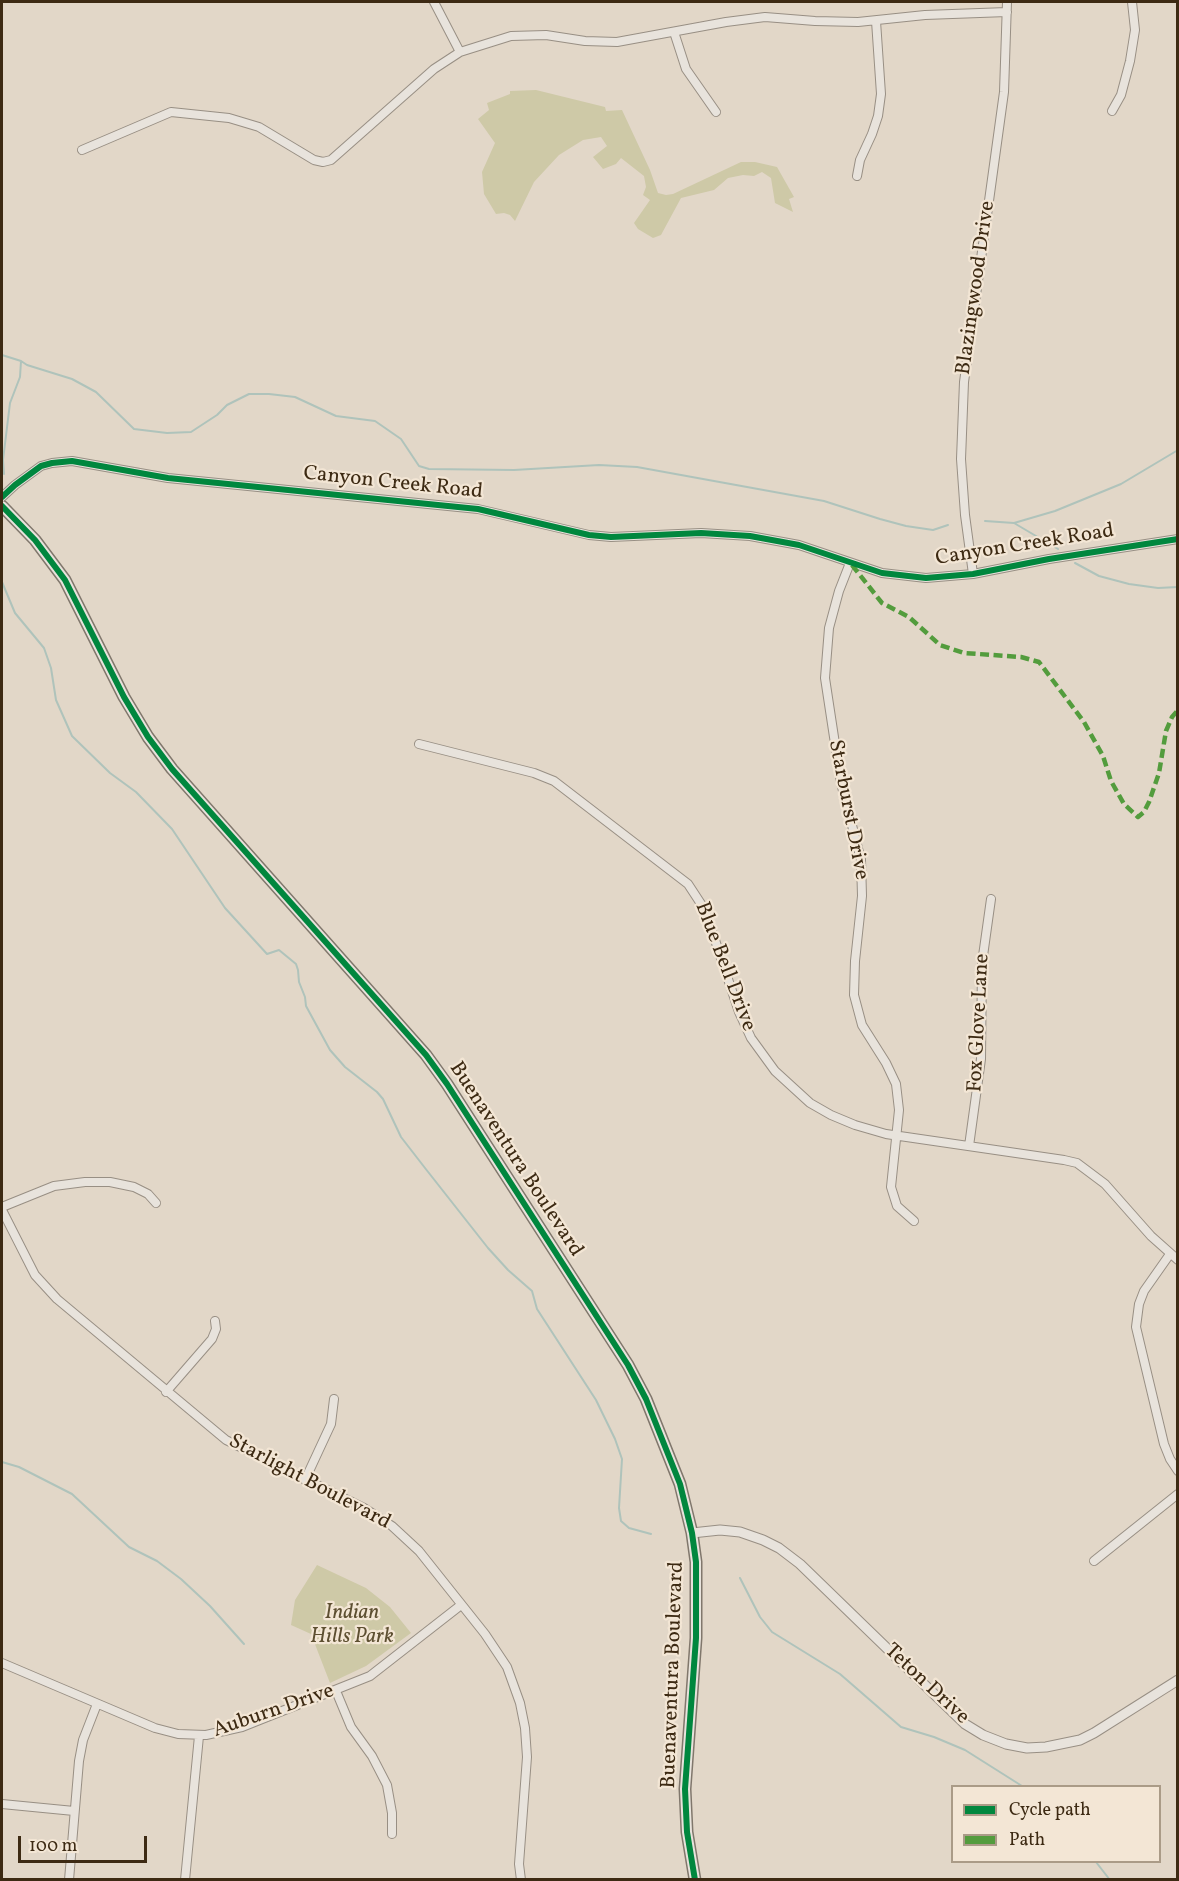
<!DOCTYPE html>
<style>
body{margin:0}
#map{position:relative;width:1179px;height:1881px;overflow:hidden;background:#e2d7c8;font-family:Vollkorn,serif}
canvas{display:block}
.frame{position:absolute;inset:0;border:3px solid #3d2a13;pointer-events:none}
.legend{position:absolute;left:951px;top:1785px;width:210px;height:78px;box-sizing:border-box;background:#f3e6d5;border:2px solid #aa9b87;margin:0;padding:8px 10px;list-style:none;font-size:18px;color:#3d2a13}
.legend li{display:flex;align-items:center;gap:12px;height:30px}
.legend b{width:30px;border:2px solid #aa9b87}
.scale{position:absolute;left:18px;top:1836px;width:129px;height:27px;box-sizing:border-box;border:3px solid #3d2a13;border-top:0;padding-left:8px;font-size:18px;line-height:21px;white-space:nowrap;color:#3d2a13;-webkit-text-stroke:4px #f3e6d5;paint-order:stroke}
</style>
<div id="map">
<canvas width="1179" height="1881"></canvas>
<div class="frame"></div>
<ul class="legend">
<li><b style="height:8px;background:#00873e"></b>Cycle path</li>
<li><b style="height:8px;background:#539c3d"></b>Path</li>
</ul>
<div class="scale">100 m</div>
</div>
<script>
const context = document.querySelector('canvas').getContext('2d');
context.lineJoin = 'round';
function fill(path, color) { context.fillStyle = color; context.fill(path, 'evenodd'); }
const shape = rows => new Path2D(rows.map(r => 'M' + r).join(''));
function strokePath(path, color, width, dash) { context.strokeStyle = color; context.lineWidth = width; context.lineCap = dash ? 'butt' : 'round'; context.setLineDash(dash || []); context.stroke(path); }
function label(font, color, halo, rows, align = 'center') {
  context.font = font + ' Vollkorn,serif'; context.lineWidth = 4.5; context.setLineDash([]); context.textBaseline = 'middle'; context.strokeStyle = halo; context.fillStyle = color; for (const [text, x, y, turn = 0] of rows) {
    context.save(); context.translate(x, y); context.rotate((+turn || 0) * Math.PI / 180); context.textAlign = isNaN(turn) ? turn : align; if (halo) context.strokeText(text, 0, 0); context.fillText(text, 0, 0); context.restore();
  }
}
fill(shape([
 [536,90,605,107,606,111,622,110,650,170,658,193,666,195,673,194,741,162,755,162,777,167,794,197,789,199,793,212,775,203,771,178,762,172,754,176,743,175,728,178,714,190,681,198,661,235,653,238,638,229,634,223,650,200,643,195,646,187,644,176,621,158,616,164,603,169,593,157,607,146,601,137,583,140,559,155,534,182,515,221,510,215,504,213,496,214,484,194,482,172,495,143,478,119,489,110,487,103,510,94,510,91],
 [317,1565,366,1588,390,1607,411,1633,366,1666,330,1683,311,1634,291,1625,295,1600]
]), '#cec9a7');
strokePath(shape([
 [2,355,21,361,27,365,72,379,96,392,134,429,167,433,191,432,217,415,227,405,249,394,269,394,295,397,336,416,375,421,401,439,419,466,429,469,514,470,599,465,637,467,824,501,880,519,906,526,933,530,948,525],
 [4,474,3,460,10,403,20,377,21,361],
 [985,521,1014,523,1055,511,1121,484,1178,450],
 [1014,523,1058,549],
 [1075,563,1099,576,1129,584,1158,588,1178,587],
 [2,582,15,613,44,648,51,668,56,700,72,736,110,773,136,792,172,829,225,908,267,954,279,950,296,964,298,970,299,982,305,997,306,1006,330,1050,345,1067,377,1092,383,1099,401,1137,425,1168,488,1248,508,1270,532,1291,537,1309,596,1400,615,1439,622,1459,619,1508,621,1521,629,1528,651,1534],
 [2,1462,19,1467,72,1494,129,1547,157,1561,181,1579,210,1606,244,1644],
 [740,1578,760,1617,772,1632,840,1674,901,1727,934,1737,965,1750,1022,1786],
 [1096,1862,1110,1880]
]), '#afc3bb', 2);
const minor = shape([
 [434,2,460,52],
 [674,32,686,69,716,112],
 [1112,111,1121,95,1130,61,1135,30,1132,2],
 [82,150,171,112,229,118,259,127,314,160,323,162,331,160,434,69,460,52,511,36,546,35,585,41,617,42,726,22,765,17,815,21,858,22,925,15,1007,12],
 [857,176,860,160,872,134,878,116,881,94,876,21],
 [2,497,15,485,41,466,52,463,72,461,168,478,478,509,589,535,611,537,701,533,750,536,799,545,882,573,926,578,973,574,1049,559,1178,539],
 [850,563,839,591,829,628,825,678,841,783,861,860,862,896,855,961,854,995,862,1025,886,1063,896,1084,899,1110,891,1187,897,1206,914,1221],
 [973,574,965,515,961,459,964,382,1004,92,1007,2],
 [419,744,534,773,554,781,688,884,705,910,739,1012,751,1038,775,1071,810,1103,831,1115,855,1125,886,1134,1064,1160,1077,1163,1105,1184,1151,1236,1178,1260],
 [969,1146,981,1059,982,963,991,899],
 [2,1207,54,1186,85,1182,110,1182,134,1187,148,1194,156,1203],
 [2,1210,35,1275,57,1299,226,1440,364,1508,392,1526,419,1551,485,1634,507,1667,520,1703,525,1728,527,1757,519,1864,521,1880],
 [1170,1254,1144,1291,1139,1304,1136,1327,1164,1444,1170,1459,1178,1471],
 [166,1392,212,1339,216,1329,215,1321],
 [305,1480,331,1424,334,1399],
 [1094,1561,1178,1494],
 [2,1663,155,1728,178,1734,206,1735,242,1727,370,1676,461,1605],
 [336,1691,351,1727,372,1756,387,1785,392,1813,392,1834],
 [2,1804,74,1811],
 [69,1880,79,1761,83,1740,97,1704],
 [185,1880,199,1736]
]);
const tertiary = shape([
 [692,1533,720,1530,740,1532,763,1540,779,1548,800,1564,965,1724,983,1735,1006,1744,1027,1748,1046,1747,1080,1740,1094,1733,1178,1680]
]);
const secondary = shape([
 [2,506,35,540,65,580,124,697,148,737,172,769,426,1055,447,1084,628,1365,646,1399,680,1484,692,1533,696,1562,696,1638,685,1789,687,1832,695,1880]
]);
strokePath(minor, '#988f84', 10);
strokePath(tertiary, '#988f84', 11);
strokePath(secondary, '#80776c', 13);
strokePath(minor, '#e8e3dc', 8);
strokePath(tertiary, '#e8e3dc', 9);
strokePath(secondary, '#e8e3dc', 10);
strokePath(shape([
 [852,565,882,603,909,617,940,645,964,653,1021,657,1039,662,1084,722,1103,756,1111,781,1124,804,1138,817,1144,812,1149,802,1159,773,1166,731,1172,717,1178,710]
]), '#539c3d', 4.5, [9, 4.5]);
strokePath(shape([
 [2,497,15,485,41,466,52,463,72,461,168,478,478,509,589,535,611,537,701,533,750,536,799,545,882,573,926,578,973,574,1049,559,1178,539],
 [2,506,35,540,65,580,124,697,148,737,172,769,426,1055,447,1084,628,1365,646,1399,680,1484,692,1533,696,1562,696,1638,685,1789,687,1832,695,1880]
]), '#00873e', 6);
label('21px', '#3d2a13', '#f3e6d5', [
 ["Blazingwood Drive",977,288,-82],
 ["Canyon Creek Road",393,484,6],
 ["Canyon Creek Road",1025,546,-9],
 ["Starburst Drive",847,810,79],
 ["Blue Bell Drive",724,967,69],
 ["Fox Glove Lane",980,1023,-87],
 ["Buenaventura Boulevard",515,1160,57],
 ["Starlight Boulevard",309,1483,28],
 ["Buenaventura Boulevard",674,1675,-88],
 ["Teton Drive",926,1685,43],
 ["Auburn Drive",274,1712,-19]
]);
label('italic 21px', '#5d4f31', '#f3e6d5', [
 ["Indian",352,1614],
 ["Hills Park",352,1638]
]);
</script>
